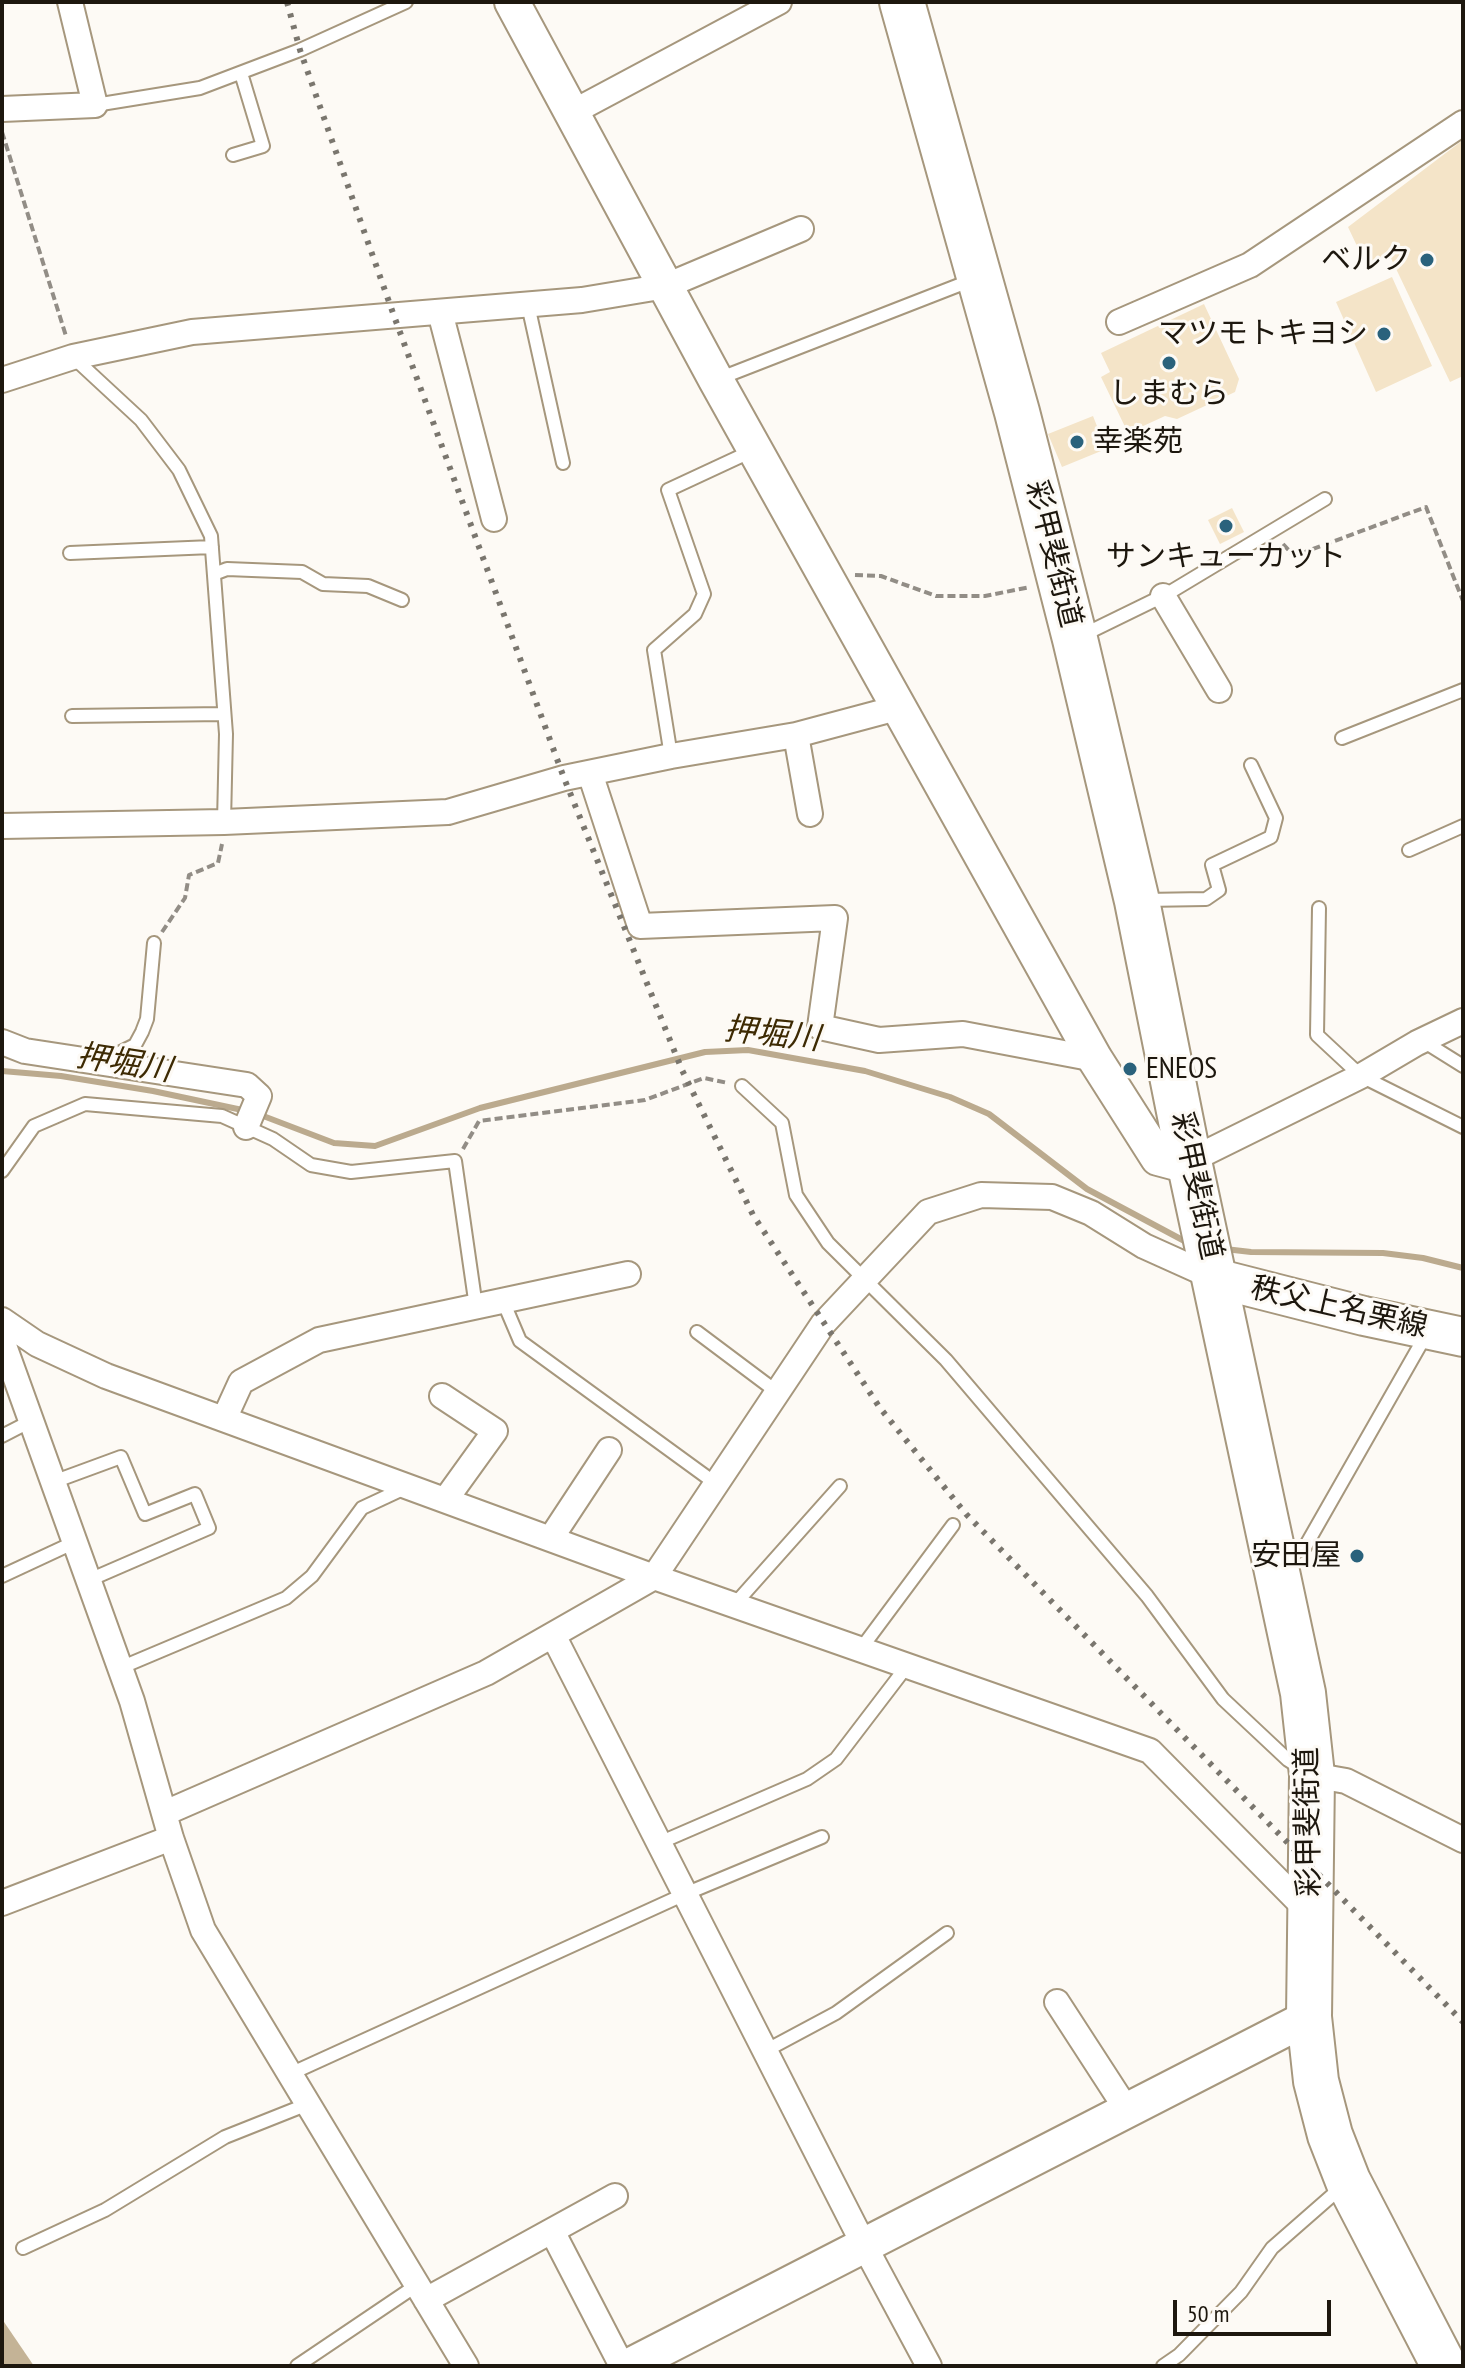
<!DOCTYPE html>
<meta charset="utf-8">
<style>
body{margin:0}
#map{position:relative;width:1465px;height:2368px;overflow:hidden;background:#fdfaf5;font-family:"PT Sans Narrow",sans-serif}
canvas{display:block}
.frame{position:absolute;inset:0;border:4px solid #1d170e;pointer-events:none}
.scale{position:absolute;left:1173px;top:2300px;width:158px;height:36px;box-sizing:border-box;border:4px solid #1d170e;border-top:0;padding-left:10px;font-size:24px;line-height:28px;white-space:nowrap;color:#1d170e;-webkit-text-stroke:6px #fdfaf5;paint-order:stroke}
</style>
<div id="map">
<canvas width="1465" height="2368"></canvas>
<div class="frame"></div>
<div class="scale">50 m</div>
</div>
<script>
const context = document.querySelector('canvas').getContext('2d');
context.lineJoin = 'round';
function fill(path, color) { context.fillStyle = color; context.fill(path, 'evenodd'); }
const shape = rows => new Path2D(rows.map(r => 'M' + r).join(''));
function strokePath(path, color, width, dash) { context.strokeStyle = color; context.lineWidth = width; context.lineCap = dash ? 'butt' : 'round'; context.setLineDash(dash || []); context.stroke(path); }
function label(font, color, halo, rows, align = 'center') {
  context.font = font + ' "PT Sans Narrow","Noto Sans JP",sans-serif'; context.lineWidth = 6; context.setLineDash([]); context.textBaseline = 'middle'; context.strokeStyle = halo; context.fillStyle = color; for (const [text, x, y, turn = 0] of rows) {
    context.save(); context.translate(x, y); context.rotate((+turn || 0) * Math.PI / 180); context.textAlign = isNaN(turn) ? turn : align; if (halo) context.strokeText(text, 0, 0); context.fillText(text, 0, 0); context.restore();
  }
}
fill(shape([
 [2,2319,34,2366,2,2366]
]), '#c4b396');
strokePath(shape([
 [2,1071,61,1076,153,1091,247,1111],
 [258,1114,334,1143,375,1146,480,1108,705,1052,748,1050,865,1071,950,1097,989,1114,1087,1189,1190,1244],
 [1225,1249,1251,1252,1383,1253,1423,1258,1463,1268]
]), '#bbaa8e', 6);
fill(shape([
 [1463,140,1463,376,1450,382,1389,254,1366,265,1348,227],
 [1392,277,1432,366,1376,392,1336,302],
 [1204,304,1239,379,1235,392,1177,419,1165,416,1128,433,1101,377,1110,372,1101,353],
 [1093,416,1106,449,1062,467,1048,434],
 [1232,508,1244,532,1220,544,1208,520]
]), '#f4e4c8');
const lane = shape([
 [95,105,200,88,300,50,406,2],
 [233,155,263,146,241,73],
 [528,305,563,463],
 [73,357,141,420,179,470,211,536,226,734,224,822],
 [718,379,972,280],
 [70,553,212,547],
 [214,574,227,569,302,572,323,584,368,586,402,600],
 [1081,636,1167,594,1325,499],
 [72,716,223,714],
 [1342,738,1463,690],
 [671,756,654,650,695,614,704,594,668,490,754,450],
 [1409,850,1463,826],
 [1144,900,1206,899,1219,890,1212,865,1271,837,1276,818,1251,765],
 [1319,908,1317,1035,1361,1076,1463,1127],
 [1423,1041,1463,1066],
 [107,1059,135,1045,142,1032,147,1019,154,943],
 [742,1086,782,1123,796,1195,828,1243,946,1360,1147,1596,1223,1699,1288,1760,1299,1767],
 [2,1171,34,1126,85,1104,222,1116,273,1139,311,1165,351,1172,455,1161,476,1307],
 [503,1301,520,1341,715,1483],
 [697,1332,777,1392],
 [2,1436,31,1421],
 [53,1482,121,1457,145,1514,195,1494,209,1528,89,1580],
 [1281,1560,1305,1547,1427,1333],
 [2,1576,75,1542],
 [734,1605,840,1486],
 [860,1650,953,1525],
 [120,1668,286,1598,312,1576,362,1508,407,1487],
 [659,1843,807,1779,836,1759,907,1666],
 [765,2051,836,2013,947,1933],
 [290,2074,685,1894,822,1837],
 [23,2248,105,2210,225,2137,308,2104],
 [297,2366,417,2285],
 [1163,2366,1179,2355,1241,2292,1272,2248,1344,2185]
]);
const street = shape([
 [2,109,95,105,70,2],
 [573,112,779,2],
 [440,312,494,519],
 [1119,322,1250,265,1463,123],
 [2,380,73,357,192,332,582,300,666,286,801,229],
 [1163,596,1219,690],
 [796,735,810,814],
 [590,773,640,926,835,918,820,1027,879,1040,963,1034,1095,1059],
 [2,826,224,822,448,812,564,778,671,756,796,735,897,708],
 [2,1042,25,1051,247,1085,259,1096,246,1127],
 [1189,1161,1361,1076,1417,1043,1463,1021],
 [2,1320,37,1344,106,1376,654,1577,1150,1751,1309,1912],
 [2,1340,132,1701,171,1838,203,1930,466,2366],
 [442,1396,495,1431,446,1499],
 [225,1417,241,1382,319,1340,628,1274],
 [551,1538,609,1450],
 [553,1635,864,2245,929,2366],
 [1312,1775,1346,1781,1463,1840],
 [165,1813,486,1673,654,1577,823,1324,928,1212,981,1195,1052,1197,1091,1213,1144,1246,1215,1278],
 [2,1903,171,1838],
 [1057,2002,1127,2110],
 [552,2231,622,2366],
 [426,2300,615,2196]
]);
const secondary = shape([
 [512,2,716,380,1095,1059,1158,1158,1173,1162,1189,1161],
 [629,2366,1309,2017]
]);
const primary = shape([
 [1215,1278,1364,1316,1463,1337]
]);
const highway = shape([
 [902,2,1017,412,1075,639,1137,901,1189,1161,1303,1693,1312,1775,1309,2017,1316,2081,1330,2135,1348,2181,1444,2366]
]);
strokePath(lane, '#a6977d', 16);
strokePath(street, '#a6977d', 28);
strokePath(secondary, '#a6977d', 38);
strokePath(primary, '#a6977d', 42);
strokePath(highway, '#a6977d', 48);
strokePath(shape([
 [2,132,66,336],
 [1283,544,1294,556,1426,507,1463,601],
 [855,575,881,576,936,596,985,596,1030,587],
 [162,932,185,898,189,875,218,863,222,844],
 [463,1149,479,1121,645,1100,704,1078,728,1083]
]), '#928d86', 4, [8, 4]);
strokePath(lane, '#fff', 12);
strokePath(street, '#fff', 24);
strokePath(secondary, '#fff', 34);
strokePath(primary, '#fff', 38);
strokePath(highway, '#fff', 44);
strokePath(shape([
 [287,2,300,50,394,316,564,778,682,1070,753,1215,880,1408,966,1514,1463,2022]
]), '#7a766e', 6, [4, 8]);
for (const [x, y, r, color] of [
 [1427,260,8,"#2a627c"],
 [1384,334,8,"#2a627c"],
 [1169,363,8,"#2a627c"],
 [1077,442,8,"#2a627c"],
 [1226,526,8,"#2a627c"],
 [1130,1069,8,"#2a627c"],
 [1357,1556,8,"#2a627c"]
]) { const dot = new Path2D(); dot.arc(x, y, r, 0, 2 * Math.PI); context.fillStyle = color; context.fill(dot); strokePath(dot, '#fdfaf5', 3); }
label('30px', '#1d170e', '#fdfaf5', [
 ["ベルク",1411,260],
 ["マツモトキヨシ",1368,334],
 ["しまむら",1169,394,"center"],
 ["幸楽苑",1093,442,"left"],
 ["サンキューカット",1226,557,"center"],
 ["ENEOS",1146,1069,"left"],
 ["安田屋",1341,1556]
], 'right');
label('30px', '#1d170e', '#fdfaf5', [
 ["彩甲斐街道",1053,554,76],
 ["彩甲斐街道",1196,1186,78],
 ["秩父上名栗線",1339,1308,13],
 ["彩甲斐街道",1309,1822,-91]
]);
label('italic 32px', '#3d2a03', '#fdfaf5', [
 ["押堀川",772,1035,6],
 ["押堀川",124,1064,9]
]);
</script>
